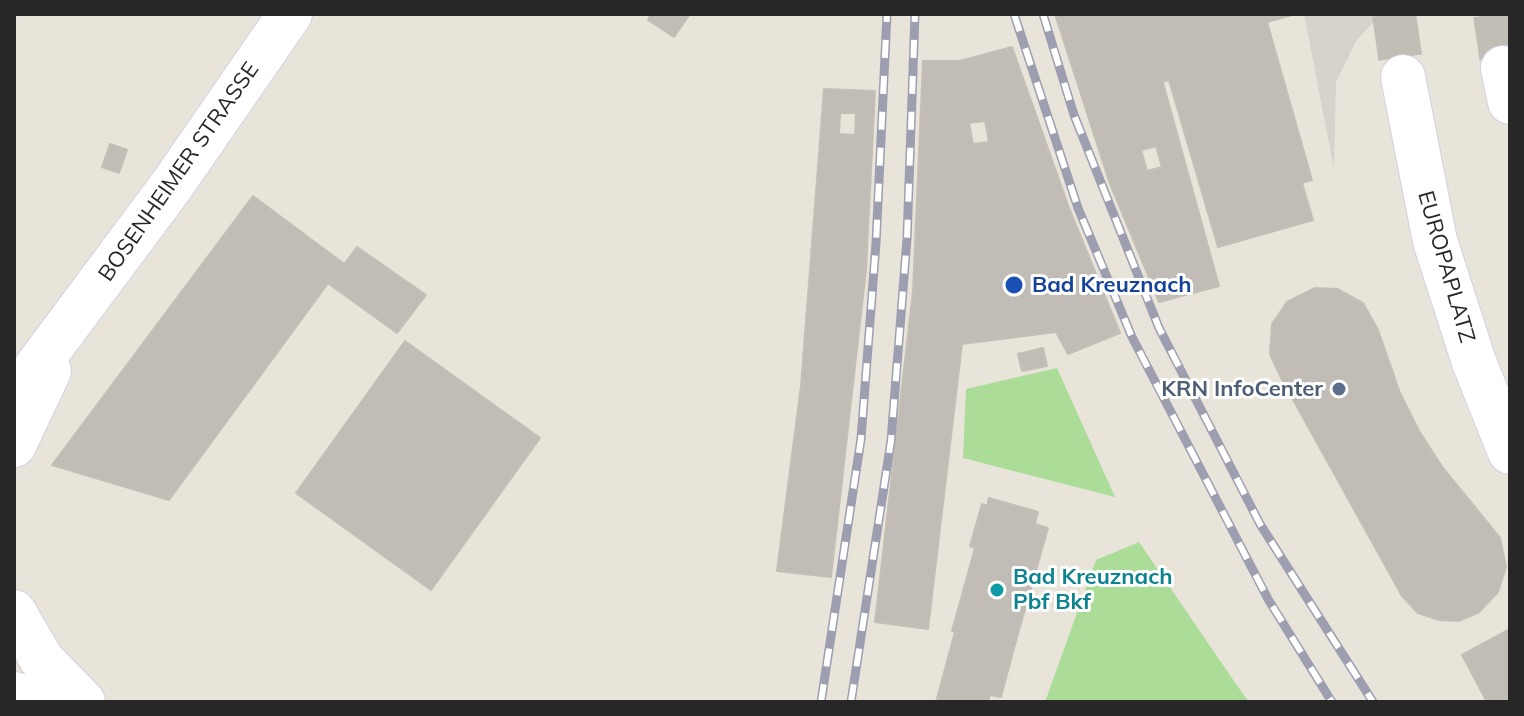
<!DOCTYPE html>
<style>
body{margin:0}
#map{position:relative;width:1524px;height:716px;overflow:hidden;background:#e9e4da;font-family:Mulish,sans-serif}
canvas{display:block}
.frame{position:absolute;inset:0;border:16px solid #272727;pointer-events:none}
</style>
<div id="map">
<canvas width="1524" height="716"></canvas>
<div class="frame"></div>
</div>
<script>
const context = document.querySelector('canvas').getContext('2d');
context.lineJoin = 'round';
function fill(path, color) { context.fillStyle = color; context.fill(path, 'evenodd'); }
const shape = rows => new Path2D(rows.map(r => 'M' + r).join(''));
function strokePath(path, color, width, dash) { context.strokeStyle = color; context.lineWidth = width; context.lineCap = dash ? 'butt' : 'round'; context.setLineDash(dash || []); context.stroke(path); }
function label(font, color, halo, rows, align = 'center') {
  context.font = font + ' Mulish,sans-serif'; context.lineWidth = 6; context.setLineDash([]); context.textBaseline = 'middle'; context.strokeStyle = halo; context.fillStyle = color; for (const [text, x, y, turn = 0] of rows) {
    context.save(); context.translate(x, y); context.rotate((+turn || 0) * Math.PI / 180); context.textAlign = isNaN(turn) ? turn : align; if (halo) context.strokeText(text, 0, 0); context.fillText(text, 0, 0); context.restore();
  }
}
fill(shape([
 [1057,368,1115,497,963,458,966,389],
 [1139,542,1236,684,1249,702,1045,702,1096,560]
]), '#abdd99');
fill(shape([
 [1304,14,1381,14,1356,41,1336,82,1334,169]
]), '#d6d3cc');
const building = shape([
 [651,14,690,14,674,37,648,20,651,14],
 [1055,14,1144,14,1219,286,1159,302,1109,181,1055,14],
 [1144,14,1296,14,1267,22,1312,180,1302,183,1313,220,1218,247,1169,80,1162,82,1144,14],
 [1012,47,1069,208,1120,333,1068,354,1056,332,962,344,928,629,875,622,913,291,923,61,960,61,1012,47],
 [824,89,875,91,866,270,831,577,777,571,801,386,824,89],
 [840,113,856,113,855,135,839,134,840,113],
 [985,121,989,142,973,144,969,123,985,121],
 [110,144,127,150,119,173,102,167,110,144],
 [1156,146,1162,167,1147,171,1141,150,1156,146],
 [253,196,343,263,169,500,52,465,253,196],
 [357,247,426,295,397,333,329,284,357,247],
 [1315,288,1338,289,1363,303,1378,330,1400,393,1419,431,1443,468,1500,538,1506,567,1498,592,1478,613,1458,621,1439,620,1418,613,1402,596,1281,378,1270,354,1272,324,1287,302,1315,288],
 [405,341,540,438,431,590,296,493,405,341],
 [1043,348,1047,366,1022,371,1018,354,1043,348],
 [989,498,1038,512,1035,524,1048,528,1014,648,952,631,975,548,970,546,982,504,987,506,989,498],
 [1510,629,1510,702,1487,702,1462,655,1510,629],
 [955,632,1014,648,1001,697,990,695,988,702,936,702,955,632]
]);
fill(building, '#c1bdb6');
strokePath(building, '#c4bfb4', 2);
strokePath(shape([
 [1394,14,1403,77],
 [1495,14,1503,68]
]), '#c2beb6', 44, [44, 22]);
const street = shape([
 [1503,68,1510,102],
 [1403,77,1435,241,1474,362,1510,452]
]);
const secondary = shape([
 [14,397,172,185,290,14],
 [14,445,49,371],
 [14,612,42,660,83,702],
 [14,694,39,702]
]);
strokePath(street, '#cfd1e0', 46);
strokePath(secondary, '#cfd1e0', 46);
strokePath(street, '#fff', 44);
strokePath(secondary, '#fff', 44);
const rail = shape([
 [1014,14,1078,208,1132,337,1268,599,1332,702],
 [1043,14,1074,115,1159,328,1260,524,1373,702],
 [821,702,861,439,876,243,887,14],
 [851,702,891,441,907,239,915,14]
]);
strokePath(rail, '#9d9fb1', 9);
strokePath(rail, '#fff', 6, [18]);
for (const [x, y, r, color] of [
 [1014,285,10,"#1a4fb4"],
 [1339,389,8,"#5c6f8a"],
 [997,590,8,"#0f9aa8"]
]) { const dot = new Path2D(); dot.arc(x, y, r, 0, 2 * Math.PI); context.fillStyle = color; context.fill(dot); strokePath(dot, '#fff', 3); }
label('22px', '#272727', '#fff', [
 ["BOSENHEIMER STRASSE",179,172,-55],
 ["EUROPAPLATZ",1446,267,74]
]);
label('bold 22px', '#164399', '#fff', [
 ["Bad Kreuznach",1032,285]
], 'left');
label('bold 22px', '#4e5e75', '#fff', [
 ["KRN InfoCenter",1323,389]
], 'right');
label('bold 22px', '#0d838f', '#fff', [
 ["Bad Kreuznach",1013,577],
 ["Pbf Bkf",1013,602]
], 'left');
</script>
